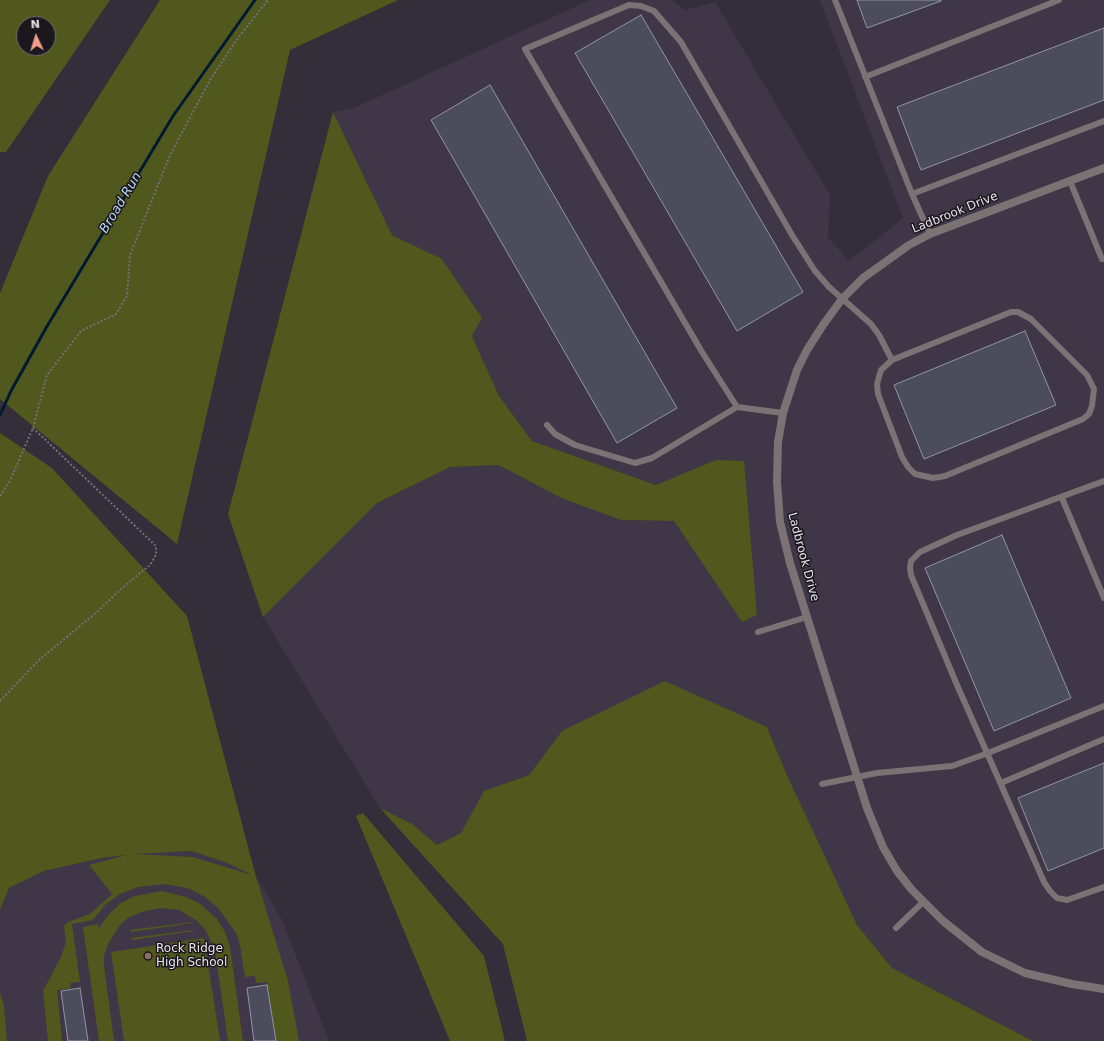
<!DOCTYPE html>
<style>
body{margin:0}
#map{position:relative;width:1104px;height:1041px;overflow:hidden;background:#342e3a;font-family:"DejaVu Sans",sans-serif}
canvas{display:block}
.north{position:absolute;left:16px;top:16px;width:40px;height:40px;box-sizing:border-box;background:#1a171d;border:1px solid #6c6970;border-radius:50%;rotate:356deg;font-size:11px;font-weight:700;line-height:16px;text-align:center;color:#e8e4ec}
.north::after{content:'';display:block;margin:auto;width:14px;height:18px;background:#f49e8a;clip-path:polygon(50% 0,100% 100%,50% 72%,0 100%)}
</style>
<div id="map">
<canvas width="1104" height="1041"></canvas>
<div class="north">N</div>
</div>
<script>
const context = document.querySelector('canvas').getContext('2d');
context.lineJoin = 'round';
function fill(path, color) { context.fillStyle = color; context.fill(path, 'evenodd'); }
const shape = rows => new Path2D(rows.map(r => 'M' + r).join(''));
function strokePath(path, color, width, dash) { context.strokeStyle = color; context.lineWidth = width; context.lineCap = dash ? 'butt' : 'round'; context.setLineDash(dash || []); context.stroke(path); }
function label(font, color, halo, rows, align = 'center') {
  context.font = font + ' "DejaVu Sans",sans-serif'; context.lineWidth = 3; context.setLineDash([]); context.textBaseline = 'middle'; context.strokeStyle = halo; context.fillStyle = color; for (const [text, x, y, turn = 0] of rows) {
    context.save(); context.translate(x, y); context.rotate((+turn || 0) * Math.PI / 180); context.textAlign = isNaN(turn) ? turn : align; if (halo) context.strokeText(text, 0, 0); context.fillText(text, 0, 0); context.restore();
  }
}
fill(shape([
 [590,0,672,0,685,10,715,2,830,195,828,237,849,261,903,218,820,0,1104,0,1104,1041,1033,1041,892,968,857,925,786,773,767,727,562,731,529,775,484,791,461,833,437,845,412,824,380,808,263,617,377,503,450,467,499,465,561,498,621,520,674,521,742,622,757,614,716,460,656,485,532,441,499,396,472,336,482,318,442,259,392,235,333,112,354,108],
 [191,851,227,863,256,877,282,920,329,1041,7,1041,4,1006,0,992,0,910,9,888,44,871,102,858,146,853]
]), '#3f3748');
fill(shape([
 [0,0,110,0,6,152,0,152],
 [24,24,48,24,48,48,24,48],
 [160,0,398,0,290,50,177,544,0,399,0,293,48,176],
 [333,112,392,235,442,259,482,318,472,336,499,396,532,441,656,485,716,460,744,461,757,615,742,622,674,521,621,520,561,498,499,465,450,467,377,503,263,617,228,514],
 [0,433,52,468,187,616,256,877,288,981,299,1041,276,1041,267,982,256,983,255,976,245,977,240,945,236,933,219,909,205,897,188,888,162,884,138,887,120,894,105,905,93,920,72,924,80,982,70,983,71,988,57,990,62,1041,48,1041,43,991,61,957,66,942,64,926,68,922,90,914,112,894,89,865,126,855,102,858,44,871,9,888,0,910],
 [191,851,227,863,252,875,193,857,135,854],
 [665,681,767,727,786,773,857,925,892,968,1033,1041,527,1041,503,944,380,808,412,824,437,845,461,833,484,791,529,775,562,731],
 [363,813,484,956,505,1041,450,1041,356,816],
 [162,891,186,897,199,903,217,919,225,932,230,947,243,1041,228,1041,215,950,205,929,196,920,179,910,160,908,141,912,128,918,120,925,109,942,104,955,104,966,114,1041,99,1041,83,927,98,924,98,929,109,914,121,903,135,896],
 [193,922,193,923,131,932,130,930],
 [194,930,194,931,132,940,131,938],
 [204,938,220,1041,124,1041,111,952],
 [0,992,4,1006,7,1041,0,1041]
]), '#51581d');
strokePath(shape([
 [0,415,11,391,46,328,173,116,255,0]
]), '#001a31', 3);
const building = shape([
 [857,0,941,0,941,1,867,28,857,0],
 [641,15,803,292,737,331,575,53,641,15],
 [1104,28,1104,100,921,170,897,107,1104,28],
 [490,85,677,408,617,443,431,120,490,85],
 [1025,331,1056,405,924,459,894,385,1025,331],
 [1002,535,1071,698,994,731,925,568,1002,535],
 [1104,763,1104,848,1048,871,1018,798,1104,763],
 [267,985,276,1041,254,1041,247,988,267,985],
 [80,988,88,1041,68,1041,61,991,80,988]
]);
fill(building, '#4c4d5c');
strokePath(building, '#9394a4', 1);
strokePath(shape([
 [0,496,10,481,33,428,47,375,81,331,116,314,127,296,130,255,170,155,210,80,238,38,268,0],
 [0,701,39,660,98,611,122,588,150,565,156,555,156,546,33,428]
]), '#746f79', 2, [2, 2]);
strokePath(shape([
 [835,0,912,194,930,234],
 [865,77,1059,0],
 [1070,181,1102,259,1104,259],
 [912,194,1104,121],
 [1011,312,1018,312,1031,319,1087,375,1094,389,1092,406,1089,414,1083,419,945,476,933,478,915,474,908,467,902,457,878,394,877,384,881,370,892,360,1011,312],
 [737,407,702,352,525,49,629,5,641,6,654,11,681,42,792,235,815,271,829,287,871,324,879,335,892,360],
 [547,425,555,434,575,445,635,463,652,458,737,407,783,413],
 [1104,481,957,535,920,552,911,561,910,568,911,575,957,685,1044,882,1050,891,1057,898,1067,900,1104,887],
 [1062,498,1104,598],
 [758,632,807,617],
 [1001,783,1104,739],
 [822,784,877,773,952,766,988,753,1104,706],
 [896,928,923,902]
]), '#7b7373', 6);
strokePath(shape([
 [1104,168,930,234,909,245,863,278,842,299,823,325,807,350,797,370,783,413,778,442,777,482,780,522,790,563,867,808,883,847,897,871,912,890,943,921,982,952,1025,973,1072,984,1104,989]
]), '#7b7373', 8);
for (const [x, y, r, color] of [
 [148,956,4,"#8d6e63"]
]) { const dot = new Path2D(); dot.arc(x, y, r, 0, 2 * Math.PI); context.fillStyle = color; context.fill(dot); strokePath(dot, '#1a171d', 1.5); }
label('12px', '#e8e4ec', '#1a171d', [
 ["Ladbrook Drive",955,213,-22],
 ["Ladbrook Drive",803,557,75]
]);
label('12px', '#e8e4ec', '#1a171d', [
 ["Rock Ridge",156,949],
 ["High School",156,963]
], 'left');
label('italic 13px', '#b7d5f1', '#1a171d', [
 ["Broad Run",121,203,-59]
]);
</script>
